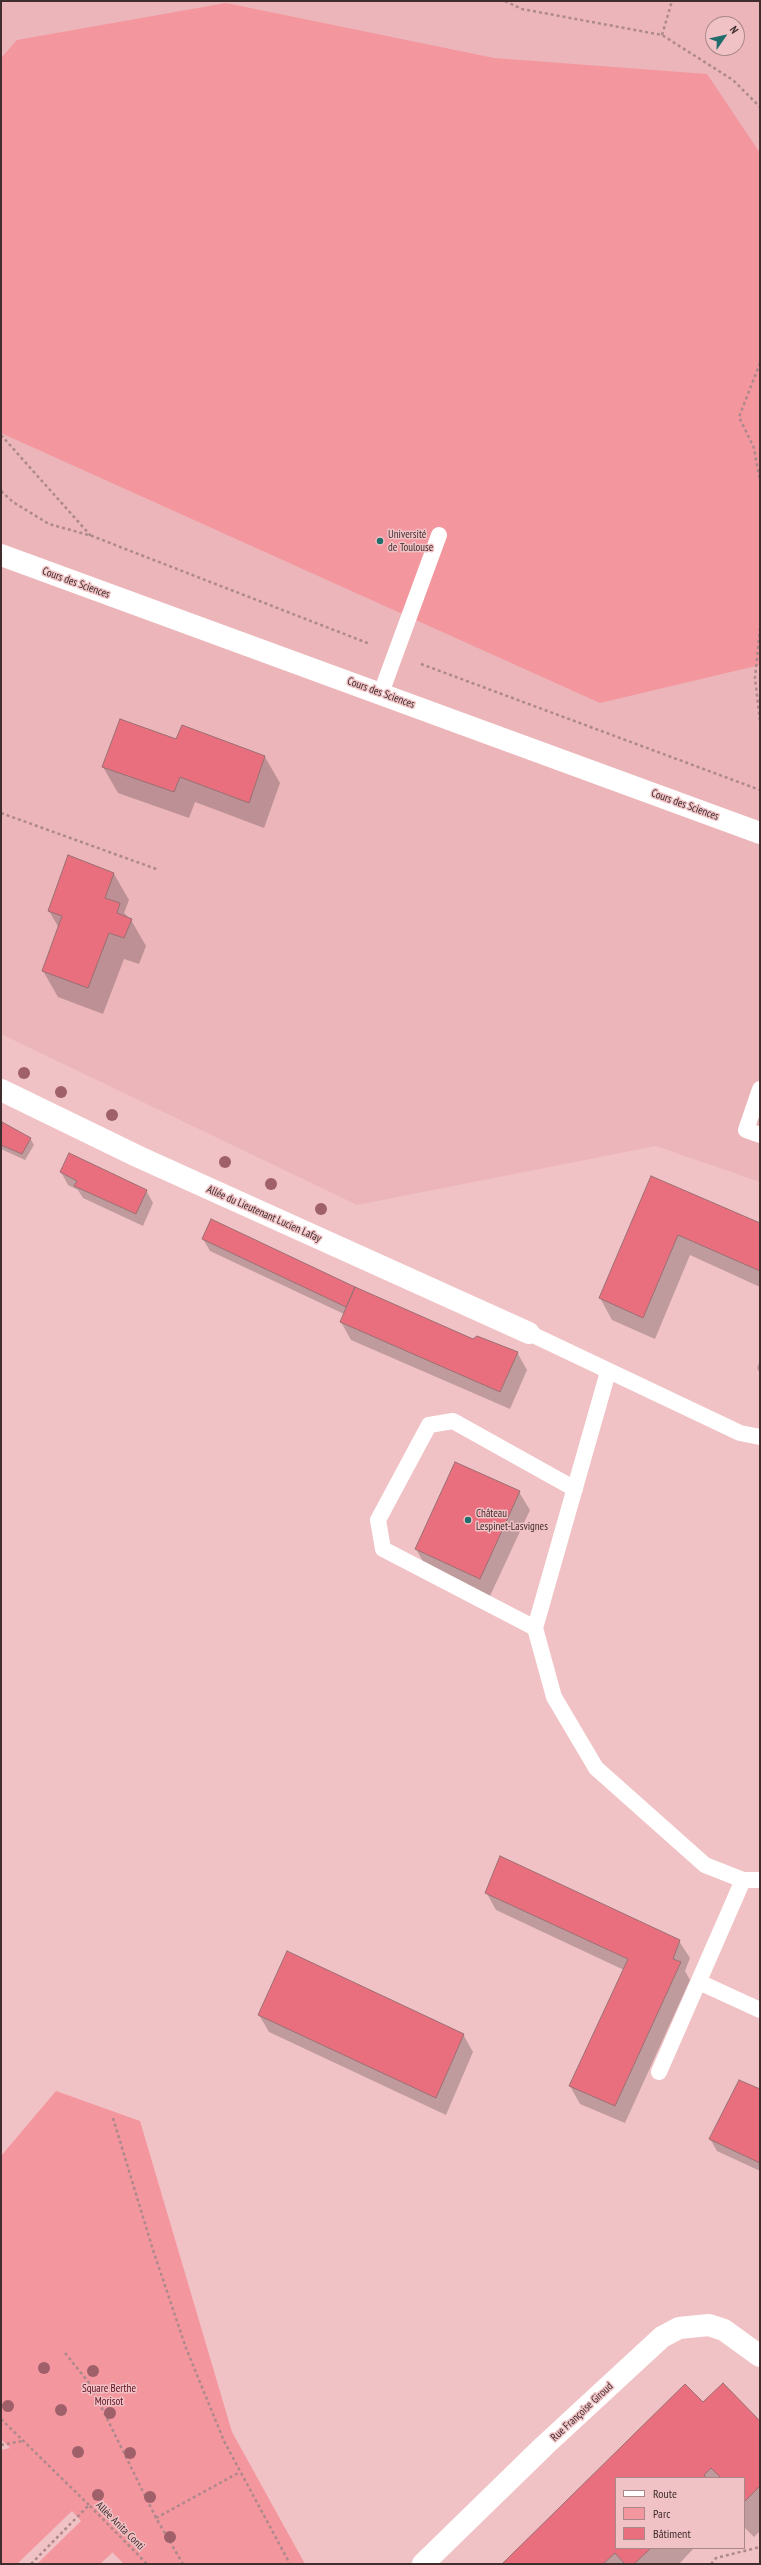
<!DOCTYPE html>
<meta charset="utf-8">
<style>
body{margin:0}
#map{position:relative;width:761px;height:2565px;overflow:hidden;background:#f1c2c5;font-family:"PT Sans Narrow",sans-serif}
canvas{display:block}
.frame{position:absolute;inset:0;border:2px solid #402e2f;pointer-events:none}
.legend{position:absolute;left:615px;top:2477px;width:130px;height:72px;box-sizing:border-box;background:#f1c2c5;border:1px solid #aa8789;margin:0;padding:5px 7px;list-style:none;font-size:12px;color:#402e2f}
.legend li{display:flex;align-items:center;gap:8px;height:20px}
.legend b{width:20px;border:1px solid #aa8789}
.north{position:absolute;left:705px;top:16px;width:40px;height:40px;box-sizing:border-box;background:#f1c2c5;border:1px solid #aa8789;border-radius:50%;rotate:56deg;font-size:11px;font-weight:700;line-height:16px;text-align:center;color:#402e2f}
.north::after{content:'';display:block;margin:auto;width:14px;height:18px;background:#216d6c;clip-path:polygon(50% 0,100% 100%,50% 72%,0 100%)}
</style>
<div id="map">
<canvas width="761" height="2565"></canvas>
<div class="frame"></div>
<ul class="legend">
<li><b style="height:5px;background:#fff"></b>Route</li>
<li><b style="height:11px;background:#f3969e"></b>Parc</li>
<li><b style="height:11px;background:#e96f7e"></b>Bâtiment</li>
</ul>
<div class="north">N</div>
</div>
<script>
const context = document.querySelector('canvas').getContext('2d');
context.lineJoin = 'round';
function fill(path, color) { context.fillStyle = color; context.fill(path, 'evenodd'); }
const shape = rows => new Path2D(rows.map(r => 'M' + r).join(''));
function strokePath(path, color, width, dash) { context.strokeStyle = color; context.lineWidth = width; context.lineCap = dash ? 'butt' : 'round'; context.setLineDash(dash || []); context.stroke(path); }
function label(font, color, halo, rows, align = 'center') {
  context.font = font + ' "PT Sans Narrow",sans-serif'; context.lineWidth = 3; context.setLineDash([]); context.textBaseline = 'middle'; context.strokeStyle = halo; context.fillStyle = color; for (const [text, x, y, turn = 0] of rows) {
    context.save(); context.translate(x, y); context.rotate((+turn || 0) * Math.PI / 180); context.textAlign = isNaN(turn) ? turn : align; if (halo) context.strokeText(text, 0, 0); context.fillText(text, 0, 0); context.restore();
  }
}
fill(shape([
 [1,1,760,1,760,1182,656,1146,357,1205,1,1034],
 [713,24,737,24,737,48,713,48]
]), '#ecb5b9');
fill(shape([
 [226,3,494,58,707,74,760,153,760,665,600,703,1,433,1,58,17,40],
 [56,2091,140,2121,232,2432,305,2564,124,2564,111,2551,112,2553,100,2564,37,2564,81,2521,72,2511,17,2564,1,2564,1,2450,10,2448,1,2439,1,2156]
]), '#f3969e');
fill(shape([
 [183,726,265,757,280,783,264,828,195,802,189,818,118,793,103,767,177,740],
 [114,874,129,900,124,913,131,920,146,946,139,964,124,959,103,1014,58,997,43,971,59,928,49,911],
 [2,1124,30,1138,34,1145,25,1160,1,1149],
 [69,1154,146,1190,153,1203,143,1226,83,1198,78,1190,68,1185,61,1172],
 [651,1177,760,1224,760,1287,690,1255,655,1339,612,1320,600,1298],
 [203,1239,354,1288,473,1340,517,1352,527,1370,510,1409,351,1340,341,1322,344,1314,210,1251],
 [760,1360,760,1374,757,1368],
 [519,1492,530,1510,490,1596,426,1567,416,1549],
 [486,1892,679,1941,690,1958,685,1971,690,1980,625,2123,580,2104,570,2086,624,1970,496,1910],
 [259,2015,463,2034,473,2052,446,2115,269,2032],
 [760,2090,760,2171,717,2151,710,2139],
 [703,2403,760,2422,760,2531,754,2537,744,2527,744,2478,616,2478,616,2548,694,2548,679,2564,504,2564]
]), '#0003');
const building = shape([
 [120,719,176,739,182,725,265,756,249,803,180,777,174,792,102,767,120,719],
 [68,855,114,873,105,898,120,903,117,913,132,919,124,938,109,933,88,988,42,971,62,916,48,911,68,855],
 [2,1122,31,1138,22,1154,1,1145,2,1122],
 [69,1153,147,1190,136,1214,74,1186,77,1181,60,1172,69,1153],
 [651,1176,760,1223,760,1271,678,1235,643,1318,599,1298,651,1176],
 [211,1219,355,1287,346,1307,202,1239,211,1219],
 [355,1287,473,1339,477,1336,518,1352,500,1392,340,1322,355,1287],
 [455,1462,520,1491,480,1579,415,1549,455,1462],
 [500,1856,680,1940,673,1959,681,1962,615,2106,569,2086,628,1959,485,1893,500,1856],
 [287,1951,464,2034,436,2098,258,2015,287,1951],
 [739,2080,760,2089,760,2163,709,2139,739,2080],
 [723,2383,760,2421,760,2486,744,2502,744,2478,721,2478,711,2468,704,2475,707,2478,616,2478,616,2548,651,2548,634,2564,625,2564,615,2553,603,2564,502,2564,685,2384,703,2402,723,2383]
]);
fill(building, '#e96f7e');
strokePath(building, '#9a6f72', 1);
strokePath(shape([
 [505,1,522,9,662,35,733,80,760,107],
 [662,35,672,1],
 [760,363,739,417,754,448,760,482],
 [1,435,91,536],
 [1,491,13,502,49,524,92,536,370,644],
 [760,628,755,678,760,721],
 [421,664,760,790],
 [1,813,159,870],
 [113,2118,153,2250,186,2348,224,2441,290,2564],
 [65,2353,90,2384,156,2518,183,2564],
 [1,2419,89,2505],
 [1,2445,23,2441],
 [156,2518,240,2472],
 [31,2564,89,2505,147,2564],
 [711,2564,716,2558,760,2547]
]), '#ad898b', 2.5, [3, 3]);
strokePath(shape([
 [381,693,439,535],
 [760,1089,746,1130,760,1135],
 [529,1333,740,1433,760,1437],
 [608,1372,535,1628,554,1697,596,1768,705,1865,743,1880,760,1880],
 [535,1628,383,1549,378,1520,429,1425,453,1421,575,1489],
 [699,1982,760,2010],
 [659,2072,743,1880]
]), '#fff', 16);
strokePath(shape([
 [1,555,760,833],
 [1,1090,139,1157,529,1333],
 [423,2564,544,2446,662,2337,679,2328,709,2325,724,2330,760,2356]
]), '#fff', 22);
context.fillStyle = '#9f606a';
for (const [x, y] of [
 [24,1073],
 [61,1092],
 [112,1115],
 [225,1162],
 [271,1184],
 [321,1209],
 [44,2368],
 [93,2371],
 [8,2406],
 [61,2410],
 [110,2413],
 [78,2452],
 [130,2453],
 [98,2495],
 [150,2497],
 [170,2537]
]) { context.beginPath(); context.arc(x, y, 6, 0, 2 * Math.PI); context.fill(); }
for (const [x, y, r, color] of [
 [380,541,4,"#216d6c"],
 [468,1520,4,"#216d6c"]
]) { const dot = new Path2D(); dot.arc(x, y, r, 0, 2 * Math.PI); context.fillStyle = color; context.fill(dot); strokePath(dot, '#f1c2c5', 1.5); }
label('11px', '#402e2f', '#f1c2c5', [
 ["Université",388,535],
 ["de Toulouse",388,548],
 ["Château",476,1514],
 ["Lespinet-Lasvignes",476,1527]
], 'left');
label('11px', '#402e2f', '#f1c2c5', [
 ["Cours des Sciences",76,583,20],
 ["Cours des Sciences",381,693,20],
 ["Cours des Sciences",685,805,20],
 ["Allée du Lieutenant Lucien Lafay",264,1214,24],
 ["Rue Françoise Giroud",582,2412,-43],
 ["Allée Anita Conti",120,2526,45]
]);
label('11px', '#5c0f20', '#f1c2c5', [
 ["Square Berthe",109,2389],
 ["Morisot",109,2402]
]);
</script>
